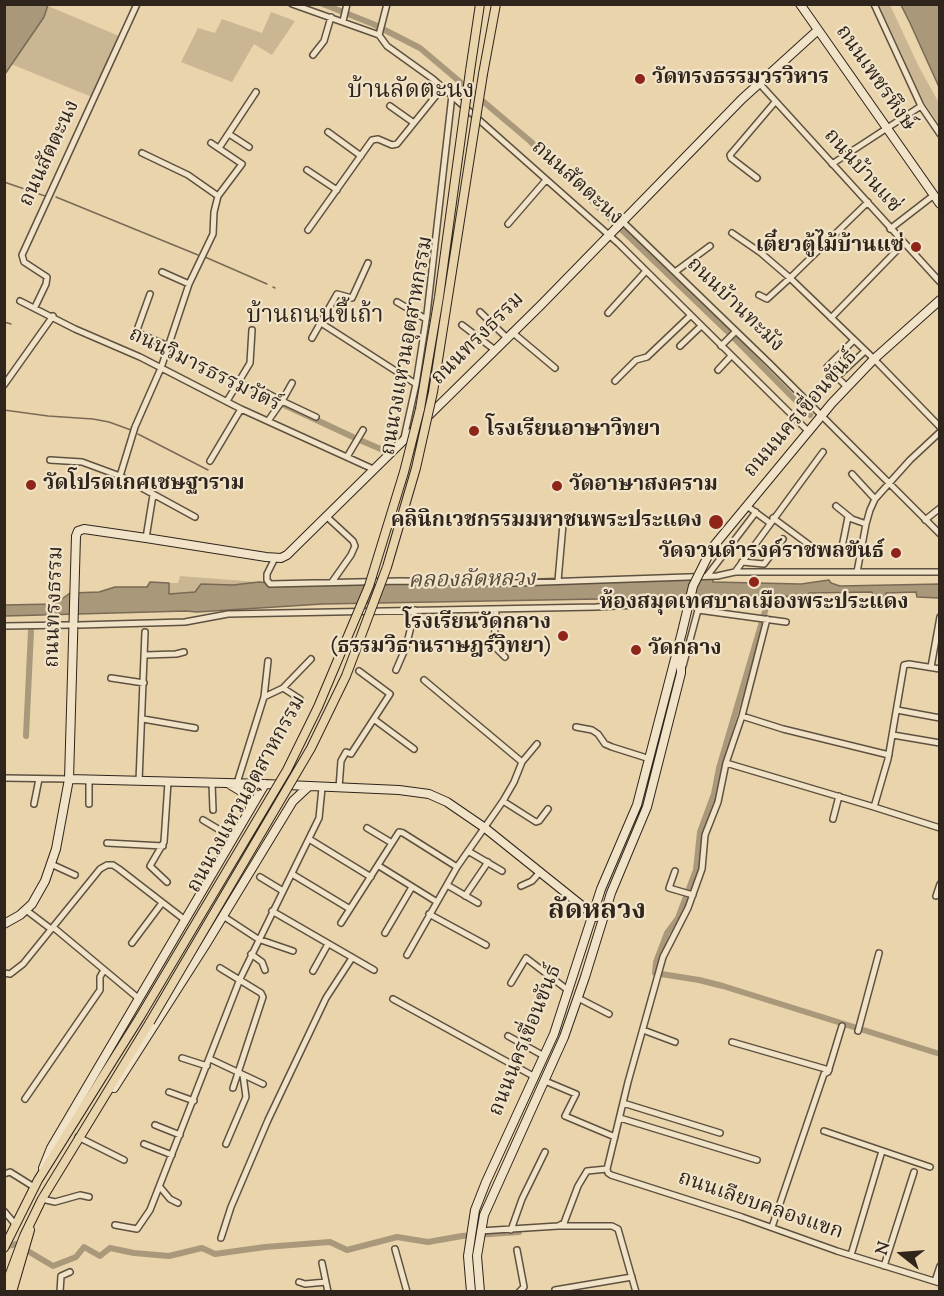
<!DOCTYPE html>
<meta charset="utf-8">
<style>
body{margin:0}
#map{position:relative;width:944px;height:1296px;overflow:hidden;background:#e9d4ab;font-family:"Sorts Mill Goudy",serif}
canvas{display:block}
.frame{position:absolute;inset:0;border:6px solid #30251d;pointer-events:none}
.north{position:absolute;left:872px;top:1224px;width:60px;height:60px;-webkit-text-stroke:4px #f1e3c8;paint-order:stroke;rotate:287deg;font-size:16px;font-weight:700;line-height:24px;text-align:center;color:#30251d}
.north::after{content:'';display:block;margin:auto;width:21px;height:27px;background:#30251d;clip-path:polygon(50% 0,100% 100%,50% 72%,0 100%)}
</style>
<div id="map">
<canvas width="944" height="1296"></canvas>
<div class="frame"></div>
<div class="north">N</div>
</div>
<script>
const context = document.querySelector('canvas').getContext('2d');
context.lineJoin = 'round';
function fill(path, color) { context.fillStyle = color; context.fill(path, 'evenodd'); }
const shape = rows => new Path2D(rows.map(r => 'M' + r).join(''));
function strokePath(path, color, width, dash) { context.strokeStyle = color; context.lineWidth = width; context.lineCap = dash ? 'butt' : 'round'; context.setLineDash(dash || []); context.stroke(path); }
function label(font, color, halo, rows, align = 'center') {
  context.font = font + ' "Sorts Mill Goudy","Noto Serif Thai",serif'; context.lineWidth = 4.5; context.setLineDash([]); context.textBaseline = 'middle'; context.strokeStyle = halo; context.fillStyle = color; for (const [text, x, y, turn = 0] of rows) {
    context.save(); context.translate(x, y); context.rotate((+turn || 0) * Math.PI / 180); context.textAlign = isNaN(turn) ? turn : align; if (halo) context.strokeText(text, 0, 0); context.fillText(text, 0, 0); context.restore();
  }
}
fill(shape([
 [879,5,890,5,918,65,939,103,939,124,925,104],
 [48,6,119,36,92,97,11,64,44,17],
 [271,12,295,21,272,55,254,44,232,82,181,62,198,28,215,33,222,19,262,33],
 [180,576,258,582,195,592,168,594,169,583,178,583]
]), '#cab693');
const water = shape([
 [5,4,48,5,44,17,5,74,5,4],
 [901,5,939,5,939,87,910,23,901,5],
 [713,579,713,582,801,584,829,580,831,583,840,586,940,584,939,598,917,597,916,592,886,593,885,599,874,599,872,592,809,593,808,597,765,596,322,604,197,612,186,611,5,616,4,605,55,604,70,593,99,592,115,587,147,587,150,582,169,583,169,594,195,592,201,584,233,585,259,582,295,585,713,579]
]);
fill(water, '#aa987b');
strokePath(water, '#796a55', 1.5);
strokePath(shape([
 [4,182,45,196],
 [56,197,198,255],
 [205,257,267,284],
 [273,287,275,288],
 [4,322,11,324],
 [4,410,48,416,93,419,109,422,131,430],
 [138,434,208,470]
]), '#796a55', 1.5);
strokePath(shape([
 [323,4,373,24,420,48,530,141,615,223],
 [621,229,727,331,810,415],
 [240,382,275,401],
 [282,404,353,437],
 [362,441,383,450],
 [771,591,719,768,714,794,700,832,696,870,678,918,667,933,656,962,655,973,699,980,723,986,940,1054],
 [26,736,31,631],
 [4,1247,16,1244,53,1266,76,1257,84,1247,100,1256,110,1248,134,1253,169,1256,202,1248,215,1254,265,1247,330,1242,347,1250,397,1237,428,1242,462,1236,519,1232]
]), '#aa987b', 6);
const street = shape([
 [292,4,379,35,387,46,433,79,619,244,808,431],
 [874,4,921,106,940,134],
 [343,21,347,4],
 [379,35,387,4],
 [313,55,324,41,331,17],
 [759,83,940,282],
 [390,106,414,123],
 [328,132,361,156],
 [229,134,249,147],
 [219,148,256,92],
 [142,153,188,175,218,196],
 [832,164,921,106],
 [307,170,337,190],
 [757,178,731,158,730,155,775,102],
 [868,202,790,278,874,359,940,427],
 [622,221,769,363,940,534],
 [508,224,546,180],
 [890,229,934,195],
 [308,230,372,140,378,139,392,145,397,144,443,87],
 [732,233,761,253,790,278,767,299,759,295],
 [162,272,189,284],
 [675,272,710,246],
 [150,294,137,330,138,333,168,346],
 [20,301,75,329,140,357,241,409,373,469],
 [397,302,426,319],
 [35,307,46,284,47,277,24,262,22,255,137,4],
 [480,312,507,338],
 [608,313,646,271],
 [831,318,904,243],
 [321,323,416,384],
 [462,325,495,350],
 [512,332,555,368],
 [312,338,337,294,352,298,368,263],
 [680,346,701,326],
 [721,346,736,331],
 [718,370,731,356],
 [837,377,865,351],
 [615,381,636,360,647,357,690,316],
 [4,385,53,316],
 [847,387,827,367,854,340],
 [259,389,282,401,292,383],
 [227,401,250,363,252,330],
 [268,421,282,401,316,417],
 [404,438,416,384,427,314,452,95],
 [347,457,363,430],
 [50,460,82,462,120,476,195,517],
 [210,461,241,409],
 [852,474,875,499],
 [120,476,135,427,161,368,189,284,213,234,214,212,218,196,242,164,211,143],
 [747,506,770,523],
 [836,506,852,519,866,524],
 [326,516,353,541,355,546,351,555,332,582],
 [773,518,812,547],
 [925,520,940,508],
 [146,538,153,495],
 [841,552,848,517],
 [275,558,267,574,267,580,270,584,400,581,514,583,717,576,735,572,940,572],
 [742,562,764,564,783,539],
 [735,572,823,452],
 [857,572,866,524,870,510,875,499,910,460,940,432],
 [707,576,756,512],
 [558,581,563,524],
 [496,609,494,646,505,657],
 [698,610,786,622],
 [79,625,185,622,228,614,596,607,678,603,695,605,698,610,683,666],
 [4,626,70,625],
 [145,655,176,654,184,652],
 [931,667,940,617],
 [396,670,406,647,415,610],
 [111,678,144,683],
 [424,680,522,762],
 [283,688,311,659],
 [264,697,283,688,300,699],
 [897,710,940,718],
 [742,716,783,729,889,755],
 [143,719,195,728],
 [375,720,414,749],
 [576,727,592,730,598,734,605,744,612,747,650,759],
 [893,735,940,743],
 [726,763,874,807,940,828],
 [4,778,69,779],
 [89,780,89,804],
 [139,781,145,632],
 [212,783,213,810],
 [237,783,264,697,268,661],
 [339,788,341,761,346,752,351,754,390,694,359,671],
 [503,801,536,822,539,821,548,809],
 [34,804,39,779],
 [874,807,888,759,904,665,909,664,940,669],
 [833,819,839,796],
 [203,820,233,838],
 [367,828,392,843],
 [309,839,371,877],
 [107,843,163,846],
 [468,851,502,871],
 [51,864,75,875],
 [379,866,437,902],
 [675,871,669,888,693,895],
 [292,874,350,909],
 [260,877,283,891],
 [167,882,150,866,164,842,168,782],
 [447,885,478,903],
 [521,886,532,881,540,872],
 [465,896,488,862],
 [936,896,940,884],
 [26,910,51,929],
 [272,911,374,970],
 [429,914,486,945],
 [223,916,258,939,293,951],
 [341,923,399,832,403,833,457,867],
 [53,927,138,998],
 [385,933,412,887],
 [132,943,162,903],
 [251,954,262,962,265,970],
 [407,955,457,867,503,801,514,782,522,762,537,744],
 [220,968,261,993,263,997,233,1088],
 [313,971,328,944],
 [4,973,10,974,23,964,100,869,107,865,113,865,119,869,185,920],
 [511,983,526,958,569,991],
 [578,998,609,1014],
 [393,999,535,1077],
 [643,1030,675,1042],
 [858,1031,879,953],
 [508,1036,544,1056],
 [732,1042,829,1070],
 [182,1058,207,1066],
 [210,1059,263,1084],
 [545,1081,576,1094,565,1116,615,1137],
 [169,1092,194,1101],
 [25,1099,100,990,100,977,104,970],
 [623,1103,720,1133],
 [620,1118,757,1160],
 [155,1125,180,1135],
 [824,1131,930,1167],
 [78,1137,124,1160],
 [144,1144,172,1155],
 [226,1144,246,1097,243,1075],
 [607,1169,628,1082,663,957,688,908,702,869,705,835,718,802,726,763,742,716,767,619],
 [607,1169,608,1173,611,1175,742,1217,837,1251,940,1283],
 [4,1174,10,1172,34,1187],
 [160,1187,170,1199,178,1203],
 [42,1199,55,1202,80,1195,89,1197],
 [4,1211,15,1224],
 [115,1225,137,1229,150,1210,240,979,319,818,322,788],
 [559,1226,612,1226,618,1229,636,1292],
 [772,1227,824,1074,828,1072,842,1026],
 [511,1230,522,1199,545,1152],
 [480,1231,558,1226,564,1223,578,1186,587,1171,607,1169],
 [221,1238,231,1207,268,1120,326,998,352,958],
 [395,1249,407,1292],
 [517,1250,524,1287,519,1292],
 [851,1255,882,1151],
 [322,1263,328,1292],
 [884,1266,914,1172],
 [935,1281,940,1266],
 [299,1282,305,1284,326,1282],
 [555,1290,632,1277],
 [60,1292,61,1276,70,1272]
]);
const secondary = shape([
 [800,4,940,204],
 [712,548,832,403,874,359,940,300],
 [69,779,265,784,399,790,429,794,447,802,485,828,596,917],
 [229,784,244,793,249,798,250,809],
 [4,924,20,915,32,904,45,881,56,849,69,779,76,536,78,531,84,529,146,538,266,557,281,558,287,555,541,305,742,99,818,30],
 [114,1088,206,944,293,801,308,787],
 [43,1168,51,1148,265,784],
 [471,1292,468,1256,475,1210,486,1182,554,1034,601,889,637,805,682,632],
 [480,1292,477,1256,484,1215,564,1037,585,977,611,893,647,807,681,673,681,649]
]);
const primary = shape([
 [470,71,480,4],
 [483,74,496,4],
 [4,1248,38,1180,140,1017],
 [4,1290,24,1236,42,1199,150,1022],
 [12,1292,30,1230]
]);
strokePath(street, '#5e5140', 8);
strokePath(secondary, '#30251d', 10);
strokePath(primary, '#30251d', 10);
strokePath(street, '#f1e3c8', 5);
strokePath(secondary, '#f1e3c8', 8);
strokePath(primary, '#e9d4ab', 8);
const secondaryBridge = shape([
 [682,632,693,586,712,548]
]);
const primaryBridge = shape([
 [140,1017,287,770,318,707,369,586,404,472,420,409,439,297,470,71],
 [150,1022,311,748,346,676,387,567,416,468,433,392,483,74]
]);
strokePath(secondaryBridge, '#30251d', 10, []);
strokePath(primaryBridge, '#30251d', 10, []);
strokePath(secondaryBridge, '#f1e3c8', 8);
strokePath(primaryBridge, '#e9d4ab', 8);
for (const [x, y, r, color] of [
 [640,79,6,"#8f2418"],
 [916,247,6,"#8f2418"],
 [474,431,6,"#8f2418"],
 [31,485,6,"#8f2418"],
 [557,486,6,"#8f2418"],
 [716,522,8,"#8f2418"],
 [896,553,6,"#8f2418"],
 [754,582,6,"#8f2418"],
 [563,636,6,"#8f2418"],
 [636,650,6,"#8f2418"]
]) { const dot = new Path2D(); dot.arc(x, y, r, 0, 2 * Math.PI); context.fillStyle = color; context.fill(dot); strokePath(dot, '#f1e3c8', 2); }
label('bold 21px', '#30251d', '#f1e3c8', [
 ["วัดทรงธรรมวรวิหาร",652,79],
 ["เตี๋ยวตู้ไม้บ้านแซ่",904,247,"right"],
 ["โรงเรียนอาษาวิทยา",486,431],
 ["วัดโปรดเกศเชษฐาราม",43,485],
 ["วัดอาษาสงคราม",569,486],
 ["คลินิกเวชกรรมมหาชนพระประแดง",702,522,"right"],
 ["วัดจวนดำรงค์ราชพลขันธ์",884,553,"right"],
 ["ห้องสมุดเทศบาลเมืองพระประแดง",754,604,"center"],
 ["โรงเรียนวัดกลาง",551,624,"right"],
 ["(ธรรมวิธานราษฎร์วิทยา)",551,648,"right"],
 ["วัดกลาง",648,650]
], 'left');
label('21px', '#30251d', '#f1e3c8', [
 ["ถนนเพชรหึงษ์",874,79,55],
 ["ถนนสัตตะนง",51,154,-65],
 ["ถนนบ้านแซ่",861,172,48],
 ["ถนนสัตตะนง",576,184,42],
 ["ถนนบ้านทะมัง",734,306,44],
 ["ถนนทรงธรรม",479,340,-45],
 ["ถนนวงแหวนอุตสาหกรรม",409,346,-80],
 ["ถนนวิมารธรรมวัตร์",204,371,26],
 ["ถนนนครเขื่อนขันธ์",802,415,-49],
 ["ถนนทรงธรรม",56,607,-88],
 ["ถนนวงแหวนอุตสาหกรรม",248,795,-61],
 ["ถนนนครเขื่อนขันธ์",527,1041,-68],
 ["ถนนเลียบคลองแขก",760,1207,19]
]);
label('italic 22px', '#554839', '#f1e3c8', [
 ["คลองลัดหลวง",472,582,-1]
]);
label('24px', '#30251d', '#f1e3c8', [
 ["บ้านลัดตะนง",411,93],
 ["บ้านถนนขี้เถ้า",315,318]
]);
label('bold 27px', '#30251d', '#f1e3c8', [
 ["ลัดหลวง",597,913]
]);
</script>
